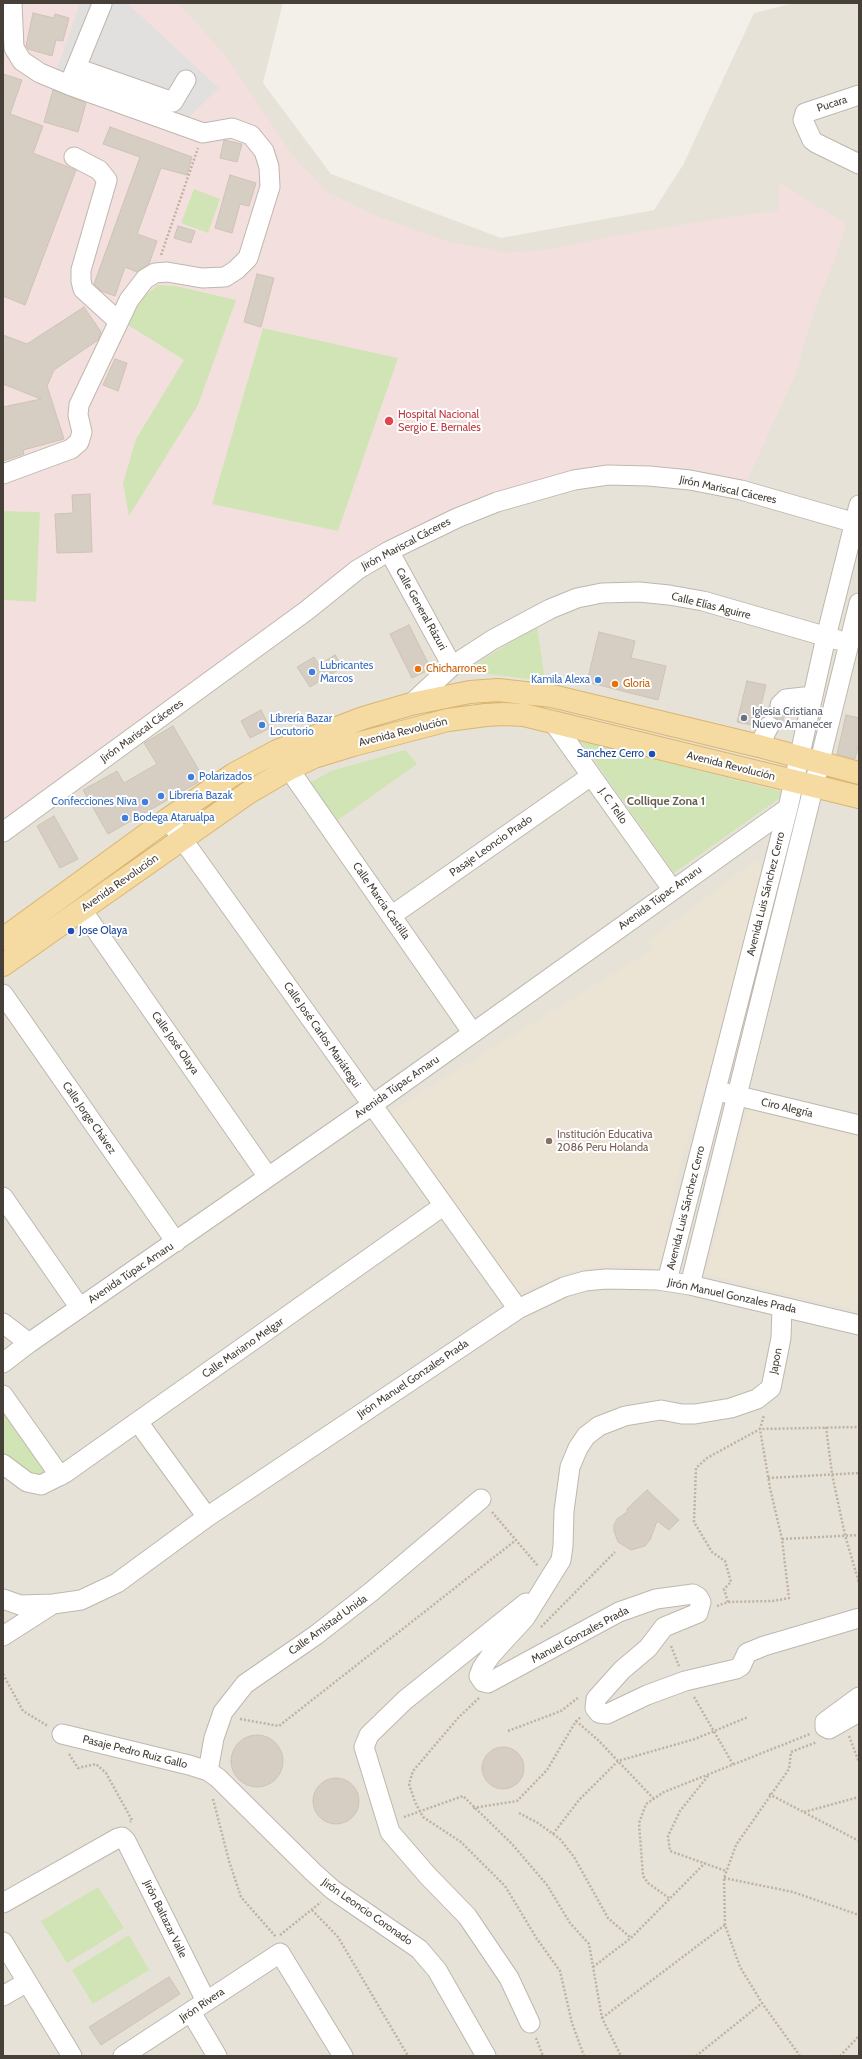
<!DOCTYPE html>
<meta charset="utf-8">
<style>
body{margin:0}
#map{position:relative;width:862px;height:2059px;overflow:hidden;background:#f3f0ea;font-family:Cabin,sans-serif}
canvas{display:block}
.frame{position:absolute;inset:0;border:4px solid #474038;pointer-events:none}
</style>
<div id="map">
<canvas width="862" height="2059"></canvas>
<div class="frame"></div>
</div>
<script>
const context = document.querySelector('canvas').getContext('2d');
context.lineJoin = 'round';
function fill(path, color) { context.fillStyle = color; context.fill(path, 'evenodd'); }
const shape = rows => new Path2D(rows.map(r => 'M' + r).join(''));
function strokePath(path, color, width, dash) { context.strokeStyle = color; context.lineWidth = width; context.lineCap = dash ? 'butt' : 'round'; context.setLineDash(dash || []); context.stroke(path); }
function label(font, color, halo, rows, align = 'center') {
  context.font = font + ' Cabin,sans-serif'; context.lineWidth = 4; context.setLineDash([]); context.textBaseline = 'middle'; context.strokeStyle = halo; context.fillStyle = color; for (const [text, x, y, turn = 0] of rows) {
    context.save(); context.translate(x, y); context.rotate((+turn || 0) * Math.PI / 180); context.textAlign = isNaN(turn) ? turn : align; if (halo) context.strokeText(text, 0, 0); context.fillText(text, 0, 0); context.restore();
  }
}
fill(shape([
 [3,3,283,3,263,83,331,174,501,238,654,210,683,165,754,13,794,3,859,3,859,2056,3,2056]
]), '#e7e2d8');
fill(shape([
 [754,862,759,863,765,871,718,1044,678,1171,661,1269,621,1265,586,1268,555,1276,518,1292,390,1112,653,949,647,942],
 [747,1109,859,1137,859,1311,706,1274]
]), '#ebe4d5');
fill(shape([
 [3,3,178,3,226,56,294,157,327,192,374,215,449,242,508,253,551,249,603,238,742,215,778,211,779,183,846,224,835,259,815,309,795,375,746,483,660,469,453,513,3,823]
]), '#f3e0de');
fill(shape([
 [194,189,220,199,208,233,181,223],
 [158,285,176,286,236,300,198,405,129,516,123,483,136,439,184,360,128,325,143,297],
 [263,328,398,358,338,531,212,504],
 [3,511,40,512,36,602,3,600],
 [537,626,545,681,464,671],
 [580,740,787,793,674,873],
 [405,750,417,764,335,822,308,784,331,771],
 [3,1405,54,1474,36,1480,3,1458],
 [98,1887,124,1928,67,1963,41,1921],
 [129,1935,149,1970,93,2004,72,1970]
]), '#d1e4b6');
fill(shape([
 [80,3,127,3,219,88,173,133,52,83]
]), '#e2e0de');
const building = shape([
 [33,13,54,18,55,14,69,18,63,41,56,40,52,56,28,49,26,46,33,13],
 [3,74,22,80,10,114,43,126,33,153,76,170,25,305,3,296,3,74],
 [53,90,86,103,78,132,44,122,53,90],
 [110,127,192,157,187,175,161,168,137,234,157,241,149,264,137,272,125,267,115,296,101,291,94,284,140,157,103,144,110,127],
 [224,140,242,144,237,162,220,158,224,140],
 [230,175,256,183,249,206,240,204,232,233,215,228,230,175],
 [178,226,195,231,191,243,174,238,178,226],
 [257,274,274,278,261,327,244,322,257,274],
 [84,307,101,332,98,340,54,370,47,386,64,439,23,450,24,454,3,461,3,407,41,399,3,384,3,335,27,344,84,307],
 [115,359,127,363,118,391,103,385,115,359],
 [90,494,92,552,57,553,55,514,73,513,72,495,90,494],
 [409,625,431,669,412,678,390,634,409,625],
 [599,632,635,641,631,658,666,666,658,700,587,682,599,632],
 [335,655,343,667,310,687,297,667,314,657,319,665,335,655],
 [747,681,766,685,760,709,769,707,772,712,777,715,785,714,781,727,780,727,778,720,769,715,763,717,757,726,737,722,747,681],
 [261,710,270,728,250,738,241,721,261,710],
 [846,715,859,718,859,743,855,759,837,754,846,715],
 [173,726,204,779,108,834,83,790,117,771,124,783,157,764,144,743,173,726],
 [54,816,78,859,60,868,37,826,54,816],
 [647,1490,679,1520,669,1530,657,1521,650,1540,645,1546,631,1550,618,1542,614,1531,614,1525,617,1519,627,1512,627,1509,647,1490],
 '231 1761a26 26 0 1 1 52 0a26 26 0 1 1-52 0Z',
 '482 1768a21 21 0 1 1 42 0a21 21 0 1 1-42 0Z',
 '313 1801a23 23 0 1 1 46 0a23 23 0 1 1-46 0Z',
 [169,1977,180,1994,101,2045,89,2027,169,1977]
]);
fill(building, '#d7cec3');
strokePath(building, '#cec3b4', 1);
strokePath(shape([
 [769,726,780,705]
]), '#d1cdc6', 19, [19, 10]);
const minor = shape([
 [76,68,173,102,186,80],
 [71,80,102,4],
 [859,95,805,113,803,120,812,140,816,143,859,164],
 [74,157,99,170,107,180,81,270,81,281,83,289,118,321],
 [3,474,71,449,79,442,82,432,78,415,79,405,129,300,145,279,155,273,167,272,202,278,225,277,236,270,248,258,270,187,269,167,264,151,251,135,232,128,203,133,69,85,40,73,22,61,14,48,12,3],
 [389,551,452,666],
 [411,704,452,666,492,640,550,609,577,598,602,593,639,592,669,595,703,601,838,640],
 [780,705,786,699,813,696],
 [553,722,672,889],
 [759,746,769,726],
 [289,769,472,1032],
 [168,819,518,1309],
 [3,832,306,611,357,570,389,551,457,518,497,502,574,480,608,475,649,476,690,480,741,490,859,524],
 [82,910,268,1177],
 [391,916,591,776],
 [3,994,176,1242],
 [726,1093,859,1125],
 [3,1197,80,1308],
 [667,1281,788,808,826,637,859,505],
 [690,1285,859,603],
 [782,1307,781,1338,771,1388,757,1399,731,1408,695,1414,682,1414,661,1410,625,1416,599,1426,586,1436,578,1448,570,1467,564,1511,563,1546,561,1560,525,1618,491,1655,482,1668,479,1676,483,1682,488,1683,619,1612,656,1599,693,1594,698,1597,701,1602,698,1613,664,1627,648,1648,622,1670,596,1699,595,1708,599,1713,607,1714,647,1695,685,1681,736,1669,741,1666,747,1653,764,1646,859,1618],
 [3,1323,29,1343],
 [3,1363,29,1343,372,1105,788,808],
 [3,1395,60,1476],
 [138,1422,207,1517],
 [3,1464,27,1482,41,1485,65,1473,443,1206],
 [3,1599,20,1605,53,1604,81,1600,117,1583,207,1517,518,1309,564,1287,585,1281,606,1279,658,1280,690,1285,859,1325],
 [526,1603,405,1700,369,1735,364,1747,390,1832,428,1876,467,1916,509,1978,530,2023],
 [3,1636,53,1604],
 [859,1697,825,1722,825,1727,829,1729,859,1712],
 [62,1734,189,1765,208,1771,218,1778,313,1872,333,1890,419,1949,437,1970,486,2056],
 [208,1771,214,1738,223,1712,245,1684,316,1635,371,1592,481,1499],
 [3,1903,118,1838,122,1837,126,1841,206,2001],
 [3,1942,72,2056],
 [3,1996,27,1982],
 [191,2012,217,2056],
 [123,2056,280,1953,343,2056]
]);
const major = shape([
 [3,939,168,819,234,774,277,751,363,718,411,704,470,692,498,690,552,696,759,746,859,773],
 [3,965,248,793,289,769,314,757,353,745,448,720,486,715,504,714,524,715,859,797]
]);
strokePath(minor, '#beb7ad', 21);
strokePath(major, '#d9b672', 24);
strokePath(shape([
 [161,255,198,148],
 [826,1427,832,1474,845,1535,859,1583],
 [768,1478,859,1473],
 [492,1512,538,1566],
 [782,1539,859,1535],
 [728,1602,724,1589,731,1582,725,1561,712,1552,694,1522,696,1468,707,1458,760,1429,859,1427],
 [717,1606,728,1602,773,1601,789,1598,782,1539,770,1488,760,1429,764,1415],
 [541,1627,615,1552],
 [671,1646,679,1666],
 [3,1674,23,1711,48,1726],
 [694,1697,734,1766],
 [479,1698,458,1718,413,1771,409,1784,415,1802,423,1817,461,1842,505,1886,537,1939,560,1971,572,2023,584,2056],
 [240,1719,279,1726,516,1540],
 [576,1721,598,1740,654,1799],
 [508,1731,561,1711,579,1697],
 [849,1736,859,1762],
 [69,1754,78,1768,96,1764,106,1773,132,1820,130,1822],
 [708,1776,680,1811,668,1836,670,1851,726,1871],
 [769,1794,859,1841],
 [213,1799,229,1861,241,1897,276,1937],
 [473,1808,517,1801,547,1770,576,1721,581,1717],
 [804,1812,859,1797],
 [519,1813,538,1823,560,1839,574,1857,608,1918,631,1938],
 [404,1817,463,1796,512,1844,547,1885,570,1923,589,1944,602,2018,621,2056],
 [553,1834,579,1800,618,1761,695,1739,748,1717],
 [724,1878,793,1892,859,1915],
 [669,1898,648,1883,643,1876,639,1823,646,1804,664,1792,810,1734],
 [312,1910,338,1937,408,2056],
 [280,1935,321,1902],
 [593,1967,631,1938,705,1863],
 [602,2018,725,1925],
 [536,2038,543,2056],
 [696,2056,762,2003],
 [800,2056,762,2003,740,1967,725,1925,724,1878,736,1845,789,1769,791,1752,817,1742],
 [840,2056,859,2036]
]), '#bfb2a0', 2.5, [2, 2]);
strokePath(minor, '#fff', 19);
strokePath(major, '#f5daa1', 22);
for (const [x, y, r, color] of [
 [389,421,5,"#e0444e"],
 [418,669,4,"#e8710a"],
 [312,672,4,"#3f7fe0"],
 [598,680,4,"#3f7fe0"],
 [615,684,4,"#e8710a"],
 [744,718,4,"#6b7280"],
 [262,725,4,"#3f7fe0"],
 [652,754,4,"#1a4fb4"],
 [191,777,4,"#3f7fe0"],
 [161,796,4,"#3f7fe0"],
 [145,802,4,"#3f7fe0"],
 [125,818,4,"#3f7fe0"],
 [71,931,4,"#1a4fb4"],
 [549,1141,4,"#8d6e63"]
]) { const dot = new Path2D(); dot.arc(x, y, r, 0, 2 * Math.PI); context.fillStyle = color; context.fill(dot); strokePath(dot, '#fff', 1.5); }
label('11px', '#474038', '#fff', [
 ["Pucara",832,104,-18],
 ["Jirón Mariscal Cáceres",728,490,12],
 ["Jirón Mariscal Cáceres",406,544,-28],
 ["Calle Elías Aguirre",711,606,14],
 ["Calle General Rázuri",421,609,61],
 ["Jirón Mariscal Cáceres",142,731,-36],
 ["Avenida Revolución",403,732,-14],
 ["Avenida Revolución",731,766,14],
 ["J. C. Tello",613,806,55],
 ["Pasaje Leoncio Prado",491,846,-35],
 ["Avenida Revolución",120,883,-35],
 ["Avenida Luis Sánchez Cerro",766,894,-76],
 ["Avenida Túpac Amaru",660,898,-36],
 ["Calle Marcia Castilla",381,901,55],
 ["Calle José Carlos Mariátegui",322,1035,55],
 ["Calle José Olaya",175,1043,55],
 ["Avenida Túpac Amaru",397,1087,-35],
 ["Ciro Alegría",787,1108,13],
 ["Calle Jorge Chávez",89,1118,55],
 ["Avenida Luis Sánchez Cerro",686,1208,-76],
 ["Avenida Túpac Amaru",131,1273,-34],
 ["Jirón Manuel Gonzales Prada",732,1296,12],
 ["Calle Mariano Melgar",243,1348,-35],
 ["Japon",776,1361,-79],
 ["Jirón Manuel Gonzales Prada",413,1379,-34],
 ["Calle Amistad Unida",328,1625,-36],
 ["Manuel Gonzales Prada",580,1635,-28],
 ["Pasaje Pedro Ruiz Gallo",135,1752,14],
 ["Jirón Leoncio Coronado",367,1912,35],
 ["Jirón Baltazar Valle",165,1919,64],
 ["Jirón Rivera",202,2005,-34]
]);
label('11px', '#be3a42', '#fff', [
 ["Hospital Nacional",398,415],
 ["Sergio E. Bernales",398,428]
], 'left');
label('11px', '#366cbe', '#fff', [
 ["Lubricantes",320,666],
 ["Marcos",320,679],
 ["Kamila Alexa",590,680,"right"],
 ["Librería Bazar",270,719],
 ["Locutorio",270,732],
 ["Polarizados",199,777],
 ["Librería Bazak",169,796],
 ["Confecciones Niva",137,802,"right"],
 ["Bodega Atarualpa",133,818]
], 'left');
label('11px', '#c56008', '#fff', [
 ["Chicharrones",426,669],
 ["Gloria",623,684]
], 'left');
label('11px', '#5b616d', '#fff', [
 ["Iglesia Cristiana",752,712],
 ["Nuevo Amanecer",752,725]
], 'left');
label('11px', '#164399', '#fff', [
 ["Sanchez Cerro",644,754],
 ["Jose Olaya",79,931,"left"]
], 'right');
label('11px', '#785e54', '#fff', [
 ["Institución Educativa",557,1135],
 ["2086 Peru Holanda",557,1148]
], 'left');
label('bold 12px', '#685e51', '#fff', [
 ["Collique Zona 1",666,801]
]);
</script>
